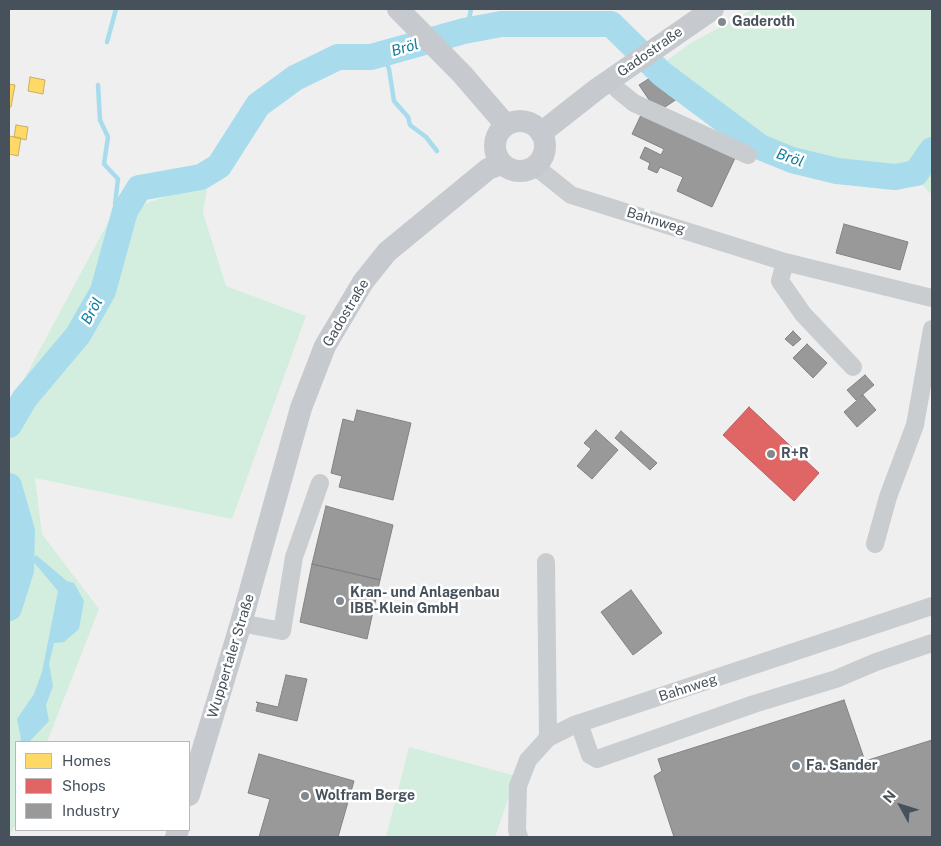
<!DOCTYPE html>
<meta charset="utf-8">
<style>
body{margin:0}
#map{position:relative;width:941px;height:846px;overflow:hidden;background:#efefef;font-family:"Public Sans",sans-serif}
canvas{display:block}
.frame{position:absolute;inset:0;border:10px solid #46515b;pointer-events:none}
.legend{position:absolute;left:15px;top:741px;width:175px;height:90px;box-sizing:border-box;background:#fff;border:1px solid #b5b9bd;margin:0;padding:6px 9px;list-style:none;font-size:15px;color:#46515b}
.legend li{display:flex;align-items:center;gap:10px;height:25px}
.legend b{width:25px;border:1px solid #b5b9bd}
.north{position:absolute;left:876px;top:781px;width:50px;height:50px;-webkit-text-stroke:4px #fff;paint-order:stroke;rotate:309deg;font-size:14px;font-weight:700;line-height:20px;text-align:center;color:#46515b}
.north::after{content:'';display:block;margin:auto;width:18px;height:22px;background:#46515b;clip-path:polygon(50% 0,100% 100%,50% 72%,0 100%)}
</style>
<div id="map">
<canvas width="941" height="846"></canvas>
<div class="frame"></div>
<ul class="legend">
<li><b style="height:14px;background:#ffd966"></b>Homes</li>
<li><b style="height:14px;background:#e06666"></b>Shops</li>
<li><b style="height:14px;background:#999"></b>Industry</li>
</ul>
<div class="north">N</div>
</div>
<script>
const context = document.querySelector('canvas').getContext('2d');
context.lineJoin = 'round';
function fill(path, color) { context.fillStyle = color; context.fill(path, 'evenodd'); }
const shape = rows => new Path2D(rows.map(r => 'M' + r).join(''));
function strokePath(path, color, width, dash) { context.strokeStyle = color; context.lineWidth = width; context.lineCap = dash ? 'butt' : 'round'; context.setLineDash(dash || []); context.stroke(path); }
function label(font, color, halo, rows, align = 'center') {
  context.font = font + ' "Public Sans",sans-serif'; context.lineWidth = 5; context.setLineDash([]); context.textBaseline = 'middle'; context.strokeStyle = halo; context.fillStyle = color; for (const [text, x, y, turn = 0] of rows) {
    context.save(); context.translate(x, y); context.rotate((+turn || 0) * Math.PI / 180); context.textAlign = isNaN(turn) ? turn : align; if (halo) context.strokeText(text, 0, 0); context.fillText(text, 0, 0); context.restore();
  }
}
fill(shape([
 [753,9,932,9,932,195,917,180,766,153,652,72,689,44],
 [208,182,203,213,226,286,306,316,232,519,35,478,42,534,99,609,47,742,16,742,16,823,9,837,9,407,112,215],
 [409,747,516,776,495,837,386,837]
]), '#d3eede');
fill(shape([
 [36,555,67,581,74,583,84,601,79,629,64,642,54,643,49,664,53,686,46,705,49,721,29,742,19,742,21,739,17,719,34,694,42,672,58,591,32,560]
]), '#a8dcec');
const homes = shape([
 [30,77,45,80,43,94,28,91,30,77],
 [9,84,15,85,11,107,9,107,9,84],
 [16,125,28,127,26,140,14,137,16,125],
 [9,136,21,138,18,156,9,154,9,136]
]);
fill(homes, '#ffd966');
strokePath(homes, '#c8b063', 1);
const shops = shape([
 [749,407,819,473,794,501,723,435,749,407]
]);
fill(shops, '#e06666');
strokePath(shops, '#b26063', 1);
const industry = shape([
 [653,76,666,94,672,90,677,99,659,111,656,110,639,85,653,76],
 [642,113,736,156,712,207,677,191,683,177,660,167,657,173,648,169,650,163,640,158,645,147,661,155,664,149,632,134,642,113],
 [844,224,908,242,900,270,836,253,844,224],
 [793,331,801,339,793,346,785,339,793,331],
 [807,344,827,363,813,378,793,358,807,344],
 [865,375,874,385,856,400,847,390,865,375],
 [863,395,876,410,857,427,844,412,863,395],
 [357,410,411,423,393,500,339,487,342,476,331,473,343,419,354,422,357,410],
 [596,430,618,450,592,479,577,466,591,449,584,443,596,430],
 [621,431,657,463,650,470,615,438,621,431],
 [326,506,393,525,380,580,312,564,326,506],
 [312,564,380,580,367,639,300,622,312,564],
 [631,590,662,633,633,655,601,612,631,590],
 [286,675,307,679,297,721,256,711,258,703,256,702,278,707,286,675],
 [844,700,865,761,932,740,932,837,674,837,654,776,662,771,658,759,844,700],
 [259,754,354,781,338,837,259,837,270,799,248,793,259,754]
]);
fill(industry, '#999');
strokePath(industry, '#808386', 1);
strokePath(shape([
 [467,30,471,9],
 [107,42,116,9],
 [383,54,389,69,394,101,408,117,410,125,426,137,437,151],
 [98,85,100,120,108,137,104,164,118,179,115,204,123,216]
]), '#a8dcec', 4.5);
strokePath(shape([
 [9,425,25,398,78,335,103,291,125,211,139,188,201,177,219,166,258,105,295,78,338,57,371,57,464,31,501,24,611,24,662,74,760,147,792,160,837,171,895,177,916,173,932,150],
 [9,486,22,531,21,570,9,608]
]), '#a8dcec', 26);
strokePath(shape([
 [610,80,618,90,634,103,748,155],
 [537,166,541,171,571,195,785,262,932,298],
 [785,262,780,281,803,314,853,367],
 [875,544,888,497,915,425,932,329],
 [546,562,548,738],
 [241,623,282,631,294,557,320,483],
 [579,723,590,755,597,759,754,704,836,679,876,662,932,643],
 [519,837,517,830,518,786,528,760,548,738,574,725,932,606]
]), '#cacdd0', 18);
strokePath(shape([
 [398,9,462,74,506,125],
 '495 146a25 25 0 1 1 50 0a25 25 0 1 1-50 0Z',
 [541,133,597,89,713,9],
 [189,795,241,623,301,408,325,346,363,282,387,252,488,169,501,164],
 [176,837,178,830]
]), '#c6cace', 22);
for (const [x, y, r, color] of [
 [722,22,5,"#81888f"],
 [771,454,5,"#81888f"],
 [340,601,5,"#81888f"],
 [796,766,5,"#81888f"],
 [305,796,5,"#81888f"]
]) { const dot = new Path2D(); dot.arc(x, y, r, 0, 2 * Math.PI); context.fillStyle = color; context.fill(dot); strokePath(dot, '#fff', 2); }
label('bold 14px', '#46515b', '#fff', [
 ["Gaderoth",732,22],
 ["R+R",781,454],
 ["Kran- und Anlagenbau",350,593],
 ["IBB-Klein GmbH",350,609],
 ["Fa. Sander",806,766],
 ["Wolfram Berge",315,796]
], 'left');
label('14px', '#46515b', '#fff', [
 ["Gadostraße",650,52,-35],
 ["Bahnweg",656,221,17],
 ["Gadostraße",346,313,-59],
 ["Wuppertaler Straße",231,656,-73],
 ["Bahnweg",688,688,-18]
]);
label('italic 15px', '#0e7d9f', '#fff', [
 ["Bröl",405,48,-16],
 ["Bröl",790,158,19],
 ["Bröl",92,311,-61]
]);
</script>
